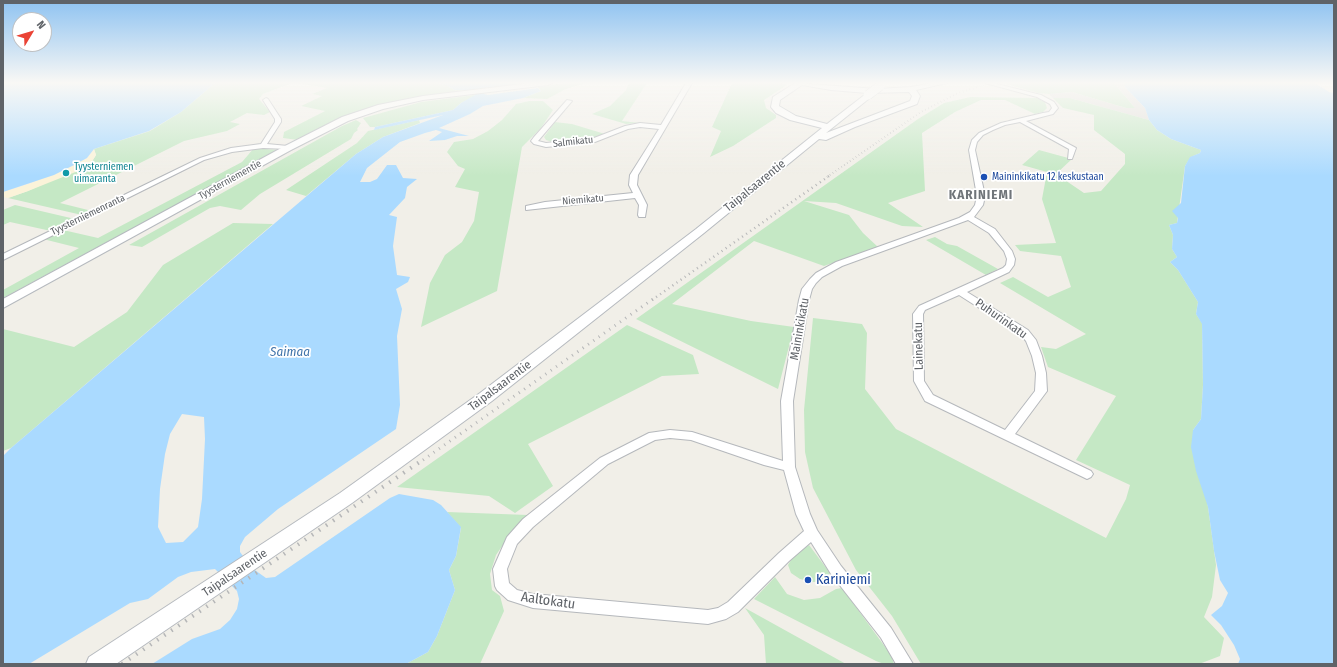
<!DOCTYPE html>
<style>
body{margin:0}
#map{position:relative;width:1337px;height:667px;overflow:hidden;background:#f1efe8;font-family:"Fira Sans Condensed",sans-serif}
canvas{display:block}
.frame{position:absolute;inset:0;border:4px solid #5f6368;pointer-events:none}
.north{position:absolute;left:12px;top:12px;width:40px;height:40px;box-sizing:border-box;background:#fff;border:1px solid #bfc1c3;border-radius:50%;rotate:52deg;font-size:11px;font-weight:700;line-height:16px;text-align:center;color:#5f6368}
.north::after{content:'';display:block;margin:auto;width:14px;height:18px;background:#ea4335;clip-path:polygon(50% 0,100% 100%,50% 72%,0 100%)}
</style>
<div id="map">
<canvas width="1337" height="667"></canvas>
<div class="frame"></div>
<div class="north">N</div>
</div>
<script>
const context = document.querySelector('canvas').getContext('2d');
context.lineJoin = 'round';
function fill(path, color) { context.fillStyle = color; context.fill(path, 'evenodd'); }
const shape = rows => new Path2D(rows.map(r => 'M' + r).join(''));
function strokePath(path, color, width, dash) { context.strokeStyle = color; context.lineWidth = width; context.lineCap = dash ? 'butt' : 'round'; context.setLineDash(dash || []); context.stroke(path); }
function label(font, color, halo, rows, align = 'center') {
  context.font = font + ' "Fira Sans Condensed",sans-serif'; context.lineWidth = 3.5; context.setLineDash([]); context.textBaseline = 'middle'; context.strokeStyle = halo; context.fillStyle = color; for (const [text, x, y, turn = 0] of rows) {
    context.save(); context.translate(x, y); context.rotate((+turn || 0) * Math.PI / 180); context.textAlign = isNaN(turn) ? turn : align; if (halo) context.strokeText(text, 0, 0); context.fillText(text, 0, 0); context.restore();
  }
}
fill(shape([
 [1114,83,1125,83,1125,87,1145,108,1149,120,1070,98,1053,98,1049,94,1072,92,1126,108,1135,108]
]), '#e0deda');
fill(shape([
 [215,83,292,83,263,94,259,99,270,112,264,115,247,113,230,122,240,124,227,131,184,141,60,203,92,211,82,215,8,198,28,191,91,163,96,155,94,149,150,131,181,112],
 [297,83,438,83,446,85,455,90,474,91,443,94,384,105,298,140,283,138,284,132,325,111,301,106,322,96,312,94,327,88],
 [563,83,585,83,566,89,547,99,523,98,541,91,538,87],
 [629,83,647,83,622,121,640,123,626,124,592,114,610,106,626,90],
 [732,83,781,83,787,85,764,100,766,108,776,115,776,118,733,146,710,157,721,131,712,127],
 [1003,83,1114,83,1135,108,1126,108,1072,92,1049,94,1038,93],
 [474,95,475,96,461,103,453,110,375,127,370,127,363,118,421,102],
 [970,97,1037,98,1045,102,1047,108,1043,112,1035,114,1005,100,981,100,955,112,922,133,925,191,888,203,923,227,902,226,836,203,804,201,849,215,863,233,878,247,824,266,754,241,672,304,751,321,794,327,778,389,636,319,918,119,944,103],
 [1053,98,1070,98,1149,120,1157,130,1171,139,1201,150,1200,153,1191,157,1185,166,1177,223,1169,225,1173,235,1172,249,1177,257,1170,262,1178,270,1198,302,1196,314,1202,323,1203,385,1201,419,1193,430,1208,507,1216,565,1212,597,1204,617,1224,638,1220,656,1199,664,921,664,892,616,856,570,813,488,805,452,804,410,813,318,862,324,867,333,865,389,896,429,1106,538,1126,499,1130,485,1076,460,1116,396,1048,367,1041,347,1056,349,1086,334,1000,283,1013,277,1048,297,1071,287,1061,256,1020,251,1015,245,1056,243,1042,199,1047,172,1022,165,1039,150,1072,159,1056,174,1084,193,1101,191,1125,164,1125,154,1094,130,1094,115,1063,108],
 [529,101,543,101,553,110,541,128,522,147,497,291,421,327,430,283,445,255,462,242,474,221,479,192,455,187,465,169,458,166,447,152,454,142,473,139,488,131,502,120,516,104],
 [356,120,361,123,357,129,358,130,354,133,351,139,260,194,241,210,220,206,210,208,142,247,129,245,342,126],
 [419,120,420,123,383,137,356,154,306,196,286,190,357,143,368,131],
 [555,122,572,124,605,134,598,138,589,139,553,142,546,140,544,137],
 [254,148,278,150,3,298,3,290,79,248,43,239,63,230,98,238,242,162],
 [15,205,75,219,51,231,10,222,3,225,3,210],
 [233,223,273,224,11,448,3,451,3,329,74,347,127,312,163,265],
 [935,237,947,244,957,246,998,269,986,275,926,240],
 [627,325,693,355,699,374,662,376,528,444,553,486,515,513,489,496,397,487],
 [447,512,528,515,511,533,496,555,490,574,492,590,500,596,504,611,480,664,406,664,428,652,437,636,455,590,449,570,456,556,461,528],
 [809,545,830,573,824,581,813,582,800,579,791,573,788,565,791,560,796,554],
 [775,577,787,594,804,600,820,598,836,589,842,588,891,655,894,664,884,664,876,661,754,599],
 [745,608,846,664,766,664,764,635]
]), '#c5e8c5');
fill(shape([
 [94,149,96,155,91,163,78,171,28,191,8,198,3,197,3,192,32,183,87,158]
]), '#fbf3d9');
fill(shape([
 [3,83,215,83,181,112,149,131,94,149,87,158,74,165,54,175,3,192],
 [438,83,530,83,485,88,484,94,488,95,538,88,541,91,523,98,483,106,470,114,439,128,469,136,457,136,445,140,429,141,442,132,436,130,425,133,400,142,367,168,360,182,370,182,377,179,387,165,396,165,403,178,417,179,407,187,405,198,389,215,397,217,393,246,397,275,410,277,408,282,396,289,402,309,397,336,400,405,396,429,278,509,245,537,240,546,240,552,252,568,266,578,275,577,390,498,399,494,433,500,441,505,461,527,456,556,449,570,455,590,437,636,428,652,406,664,152,664,192,639,220,629,230,620,237,609,239,599,237,591,215,569,191,572,178,577,148,599,130,603,29,664,3,664,3,456,11,448,356,154,383,137,443,115,374,130,375,127,453,110,461,103,475,95,474,90,455,90,446,85],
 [182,414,204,417,205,439,202,499,198,527,183,542,166,543,158,527,160,489,165,454,170,434],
 [1125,83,1315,83,1329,92,1334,93,1334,664,1238,664,1240,659,1234,645,1221,625,1211,615,1222,606,1228,593,1220,580,1214,551,1208,507,1196,471,1191,447,1193,430,1201,419,1203,385,1202,324,1196,314,1198,302,1178,270,1170,262,1177,257,1172,249,1173,235,1169,225,1177,223,1178,218,1172,211,1181,203,1185,166,1190,157,1200,153,1201,150,1171,139,1157,130,1149,120,1145,108,1125,87]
]), '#aadaff');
const street = shape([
 [686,83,692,83,638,175,637,185,647,205,645,217,639,217,638,215,639,205,635,198,526,210,526,206,545,202,633,193,629,185,630,175,659,129,640,127,628,129,595,142,546,147,534,144,531,141,534,137,567,100,572,101,538,141,546,143,594,138,625,126,640,123,661,125,686,83],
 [985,83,993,83,1041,95,1054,102,1058,108,1053,114,1026,121,1076,148,1072,159,1068,159,1069,149,1020,122,1005,125,993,130,983,135,977,142,975,150,985,196,983,205,974,217,995,229,1012,251,1015,259,1014,265,1009,272,967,292,1028,330,1036,340,1042,356,1046,373,1047,391,1015,434,1091,471,1093,474,1091,477,1087,479,1083,477,925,401,914,381,913,314,919,306,1003,268,1006,265,1007,259,1004,251,989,233,968,220,842,266,822,277,816,283,812,289,809,300,793,401,795,467,810,514,817,530,841,566,891,628,913,664,896,664,881,638,831,574,811,542,789,561,738,612,726,619,708,624,533,608,508,600,497,590,495,586,493,569,507,537,523,519,600,458,649,433,670,430,692,432,783,461,781,401,799,300,802,289,810,279,816,273,836,262,959,218,970,212,975,205,977,196,969,150,972,140,979,133,1001,123,1043,113,1049,112,1052,108,1050,104,1037,97,985,83],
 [959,295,1020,334,1026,341,1032,356,1036,373,1035,391,1005,430,933,395,924,381,923,314,925,310,959,295],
 [670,438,691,440,764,465,784,470,796,514,804,531,779,553,728,602,718,608,708,610,533,594,517,590,509,583,507,569,517,544,533,527,608,464,655,440,670,438],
 [266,98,268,99,281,119,281,122,267,144,288,146,290,147,290,149,263,148,232,152,204,160,3,260,3,254,200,158,231,148,261,144,275,122,275,119,263,100,266,98]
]);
const secondary = shape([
 [531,83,552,83,548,85,423,100,383,109,348,121,291,150,3,308,3,299,285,146,342,117,378,105,423,96,531,83],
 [795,83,877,89,911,87,932,83,947,83,916,90,920,96,917,104,855,127,826,140,819,139,704,233,492,401,352,503,116,664,86,664,89,657,340,493,480,393,696,229,822,128,790,120,776,113,771,107,773,97,795,83],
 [802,85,831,90,867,93,827,124,796,116,779,106,780,100,802,85],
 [909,92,912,96,910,101,826,133,871,97,872,95,869,93,909,92]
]);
strokePath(street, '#b5b8bc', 2);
strokePath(secondary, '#b6babf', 2);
fill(street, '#fff');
fill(secondary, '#fff');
strokePath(shape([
 [827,177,921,112,958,93,990,83]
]), '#b6b7b8', 2, [0.5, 3]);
strokePath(shape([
 [652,300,829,176]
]), '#b6b7b8', 2.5, [1, 4]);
strokePath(shape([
 [423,460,653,299]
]), '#b6b7b8', 3, [1, 5.5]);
strokePath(shape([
 [122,664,424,459]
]), '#b6b7b8', 4, [1.5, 7]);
const secondaryBridge = shape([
 [868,95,880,86]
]);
strokePath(secondaryBridge, '#b6babf', 10, []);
strokePath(secondaryBridge, '#fff', 9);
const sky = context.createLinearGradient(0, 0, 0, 176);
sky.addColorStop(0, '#8fc3f1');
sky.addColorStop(0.47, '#f9f8f5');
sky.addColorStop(1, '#f9f8f500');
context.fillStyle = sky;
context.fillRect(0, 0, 1337, 176);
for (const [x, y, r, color] of [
 [66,173,4,"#0f9aa8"],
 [984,177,4,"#1a4fb4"],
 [808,580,4,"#1a4fb4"]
]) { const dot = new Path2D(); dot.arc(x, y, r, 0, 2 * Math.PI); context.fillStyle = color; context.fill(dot); strokePath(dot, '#fff', 1.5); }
label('10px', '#5f6368', '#fff', [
 ["Salmikatu",573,142,-6],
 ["Tyysterniementie",230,180,-29],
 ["Niemikatu",583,200,-5],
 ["Tyysterniemenranta",88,215,-26]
]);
label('10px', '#0d838f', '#fff', [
 ["Tyysterniemen",74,167],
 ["uimaranta",74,179]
], 'left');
label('10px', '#164399', '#fff', [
 ["Maininkikatu 12 keskustaan",992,177]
], 'left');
label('12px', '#5f6368', '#fff', [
 ["Taipalsaarentie",755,186,-39],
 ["Puhurinkatu",1001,319,35],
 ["Maininkikatu",800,329,-80],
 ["Lainekatu",919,346,-91],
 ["Taipalsaarentie",500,386,-37],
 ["Taipalsaarentie",235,573,-34]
]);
context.letterSpacing = '1px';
label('bold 13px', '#70757a', '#fff', [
 ["KARINIEMI",981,195]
]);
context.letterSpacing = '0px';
label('italic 13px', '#4174aa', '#fff', [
 ["Saimaa",290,352]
]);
label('14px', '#164399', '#fff', [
 ["Kariniemi",816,580]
], 'left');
label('14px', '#5f6368', '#fff', [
 ["Aaltokatu",548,601,8]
]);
</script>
